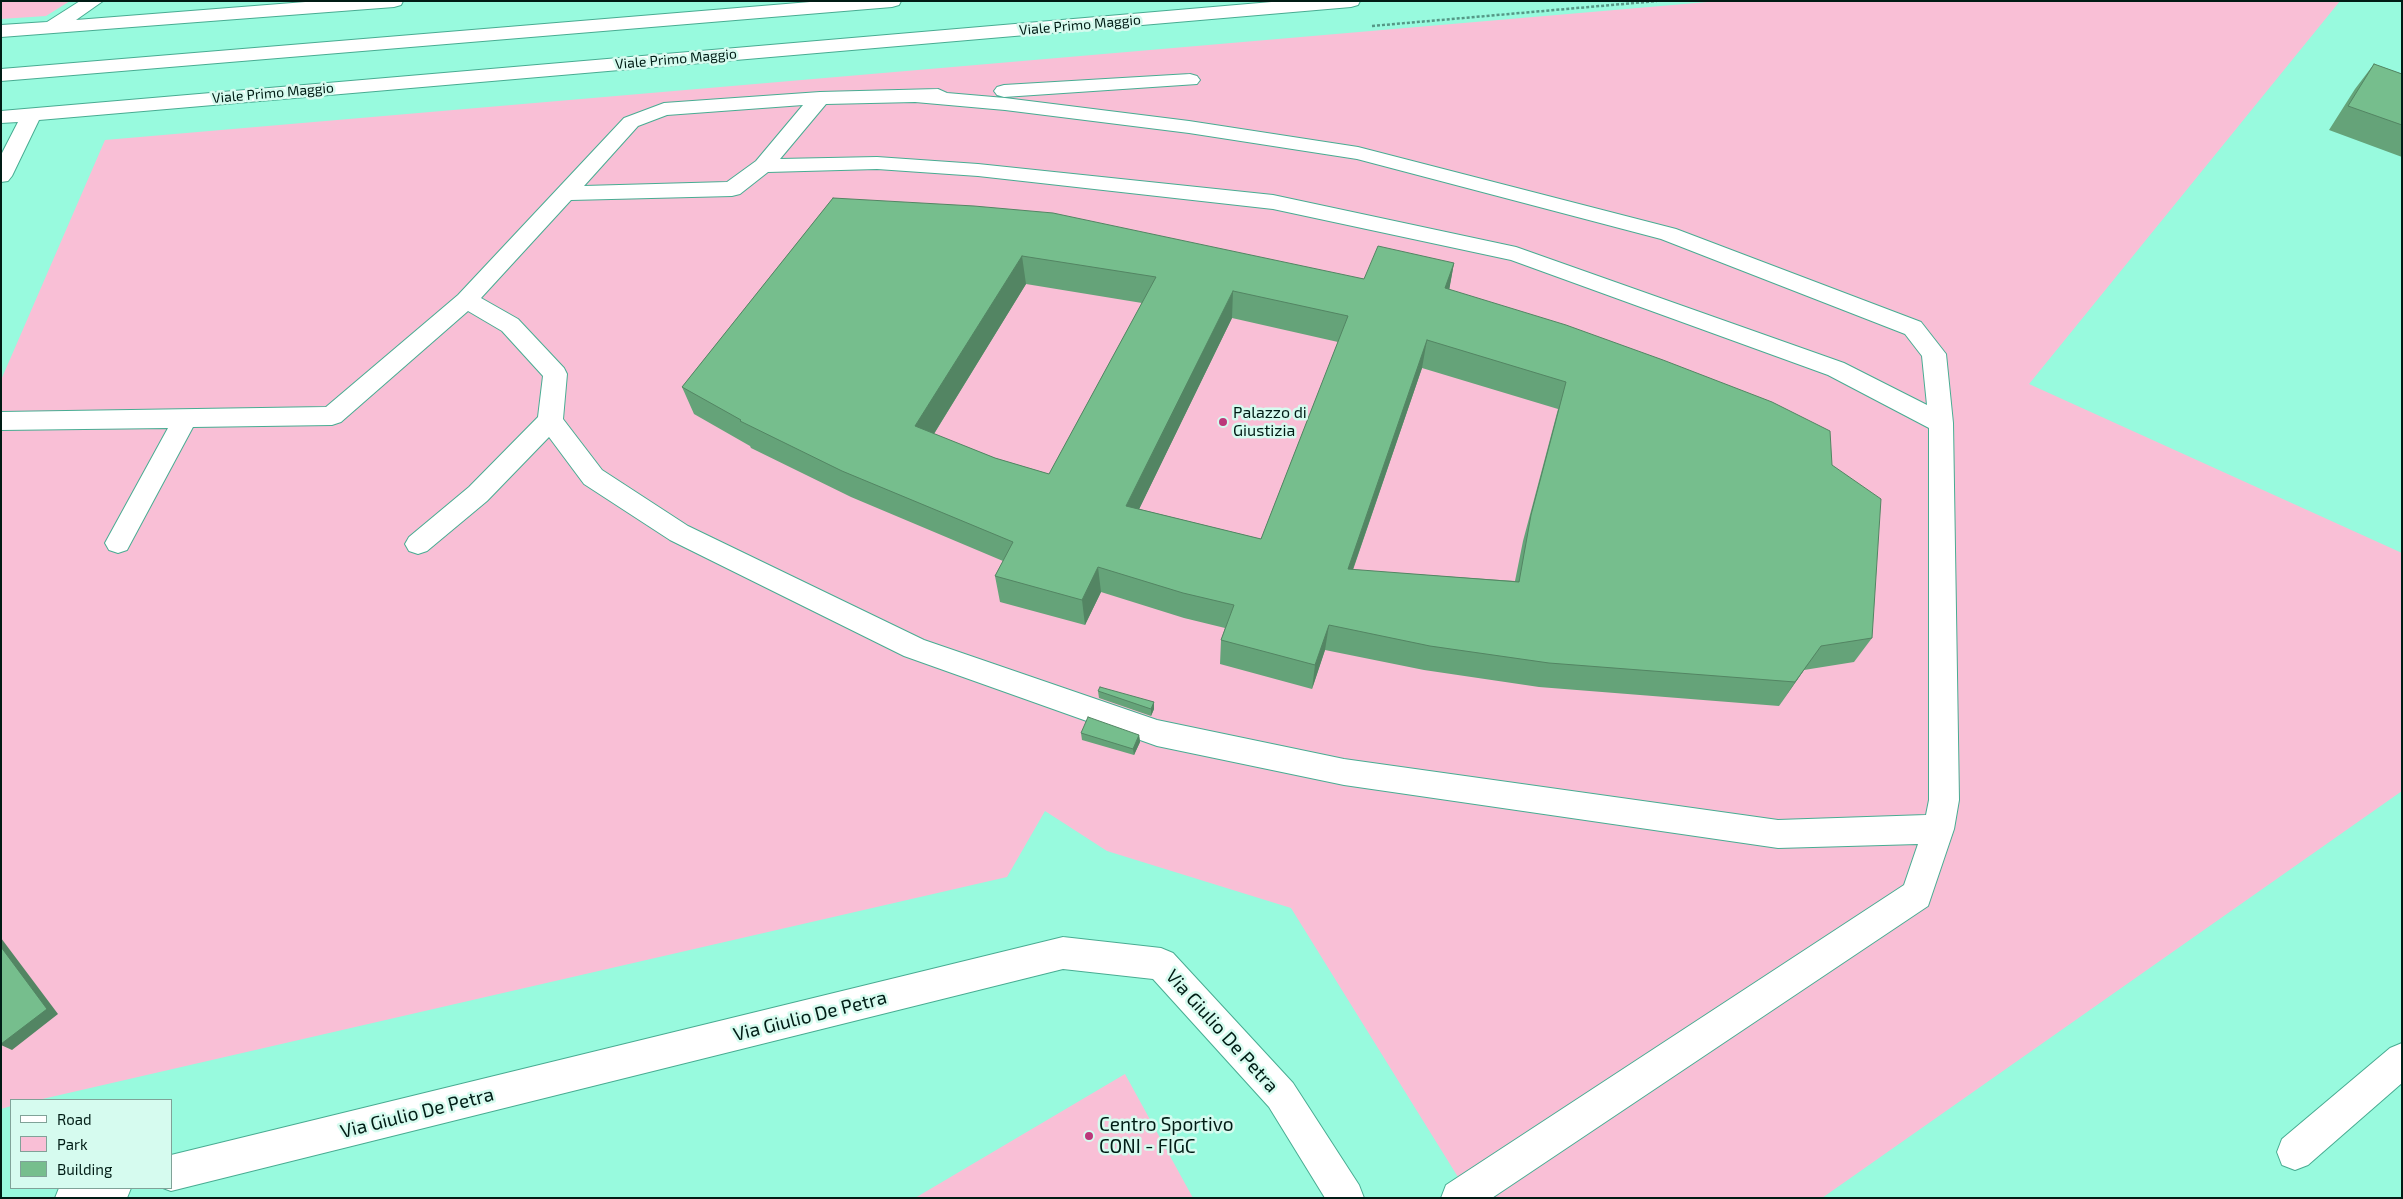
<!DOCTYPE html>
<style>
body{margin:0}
#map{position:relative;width:2403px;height:1199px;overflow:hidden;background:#98fade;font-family:"Exo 2",sans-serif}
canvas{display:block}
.frame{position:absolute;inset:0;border:2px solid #001c15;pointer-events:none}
.legend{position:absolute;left:10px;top:1099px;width:162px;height:90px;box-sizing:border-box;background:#d6fbef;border:1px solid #80a298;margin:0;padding:6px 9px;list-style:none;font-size:15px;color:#001c15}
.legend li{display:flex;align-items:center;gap:10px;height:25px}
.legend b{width:25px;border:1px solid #80a298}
</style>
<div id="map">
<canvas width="2403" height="1199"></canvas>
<div class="frame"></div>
<ul class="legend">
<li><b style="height:6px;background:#fff"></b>Road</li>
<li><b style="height:14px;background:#f9bfd6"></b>Park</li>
<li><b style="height:14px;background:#76be8d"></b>Building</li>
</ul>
</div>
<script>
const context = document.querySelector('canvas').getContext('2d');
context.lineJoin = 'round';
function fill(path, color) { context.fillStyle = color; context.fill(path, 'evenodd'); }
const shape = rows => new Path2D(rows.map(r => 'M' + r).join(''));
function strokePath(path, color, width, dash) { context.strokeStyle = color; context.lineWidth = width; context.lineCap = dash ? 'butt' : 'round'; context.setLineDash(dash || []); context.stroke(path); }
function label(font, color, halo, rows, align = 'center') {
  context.font = font + ' "Exo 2",sans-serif'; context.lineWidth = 5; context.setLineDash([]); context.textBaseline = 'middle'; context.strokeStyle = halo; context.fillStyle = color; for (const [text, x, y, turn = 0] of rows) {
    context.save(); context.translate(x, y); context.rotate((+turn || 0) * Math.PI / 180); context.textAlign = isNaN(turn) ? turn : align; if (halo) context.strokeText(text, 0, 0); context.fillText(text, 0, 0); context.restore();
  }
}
fill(shape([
 [1,1,70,1,46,16,1,19],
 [1719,1,2340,1,2029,384,2402,553,2402,791,1822,1198,1471,1198,1291,908,1107,851,1045,811,1007,877,38,1100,11,1100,11,1106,1,1109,1,380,105,140],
 [1125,1074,1193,1198,915,1198]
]), '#f9bfd6');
const minor = shape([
 [80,1,103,1,76,20,318,1,403,1,401,5,394,7,1,37,1,25,47,22,80,1],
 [822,1,901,1,899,5,892,7,1,81,1,69,822,1],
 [1283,1,1360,1,1358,5,1351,7,39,120,12,176,8,181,1,182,1,155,18,122,1,123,1,111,1283,1],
 [1190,74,1197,76,1200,80,1197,84,1004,97,997,95,994,91,997,87,1004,85,1190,74],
 [938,89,947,93,1005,98,1189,121,1358,147,1676,229,1921,322,1946,354,1953,423,1959,800,1954,829,1928,906,1492,1198,1441,1198,1446,1185,1904,885,1918,844,1778,848,1344,785,1157,746,904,656,670,540,584,484,549,437,487,501,427,551,418,554,409,551,405,544,409,537,469,487,538,417,543,376,502,331,468,311,341,422,332,425,193,427,127,550,118,553,109,550,105,543,168,428,1,430,1,412,326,407,458,295,624,118,664,103,820,92,938,89],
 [915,102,1005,110,1189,133,1357,159,1661,239,1905,334,1922,356,1927,405,1844,363,1516,247,1273,195,978,164,877,157,780,159,826,104,915,102],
 [803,105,756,161,727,182,584,186,638,126,667,115,803,105],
 [877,169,978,176,1273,209,1511,260,1828,375,1929,428,1929,800,1926,815,1778,820,1344,759,1157,720,924,640,688,526,602,470,563,419,567,374,564,368,518,319,481,298,571,200,732,196,740,194,768,172,877,169],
 [1063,937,1161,948,1173,953,1293,1083,1359,1185,1364,1198,1325,1198,1269,1107,1153,979,1063,969,171,1191,163,1188,171,1188,171,1155,1063,937],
 [2402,1043,2402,1083,2308,1165,2295,1170,2282,1165,2277,1152,2282,1139,2390,1048,2402,1043],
 [59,1188,131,1188,127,1198,55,1198,59,1188]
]);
strokePath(minor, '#48ac92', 2);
strokePath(shape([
 [1372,26,1657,1]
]), '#559886', 2.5, [3, 2]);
fill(minor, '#fff');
fill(shape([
 [2374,64,2402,74,2402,157,2329,130,2355,89],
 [833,198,1364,279,1454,263,1449,289,1832,465,1872,638,1854,662,1804,670,1779,706,1539,687,1424,670,1325,650,1312,689,1220,664,1221,640,1225,628,1184,618,1101,592,1085,625,1000,602,995,576,1003,561,851,497,751,448,750,446,694,414,682,387],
 [1026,284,1142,303,1049,474,995,458,934,434],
 [1232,318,1338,342,1261,539,1139,509],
 [1422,368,1558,409,1523,541,1515,581,1353,570],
 [1098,691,1154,702,1154,709,1151,716,1099,698],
 [1081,733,1139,735,1140,742,1134,755,1082,740]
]), '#65a379');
fill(shape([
 [1022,256,1026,284,922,453,915,426],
 [1454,263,1449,291,1445,288],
 [1233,291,1232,318,1128,532,1126,506],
 [1427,340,1422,368,1344,595,1348,569],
 [1098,567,1101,592,1085,625,1082,600],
 [1329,625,1325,650,1312,689,1315,665],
 [1821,646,1804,670,1779,706,1795,682],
 [1154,702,1154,709,1151,716,1151,709],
 [1139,735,1140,742,1134,755,1133,749],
 [1,938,58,1014,12,1050,1,1045]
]), '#538563');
const building = shape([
 [2374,64,2402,74,2402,125,2348,106,2374,64],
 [833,198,974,206,1053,213,1364,279,1378,246,1454,263,1445,288,1566,325,1663,360,1772,402,1830,431,1832,465,1881,499,1872,638,1821,646,1795,682,1549,663,1430,646,1329,625,1315,665,1221,640,1234,605,1183,593,1098,567,1082,600,995,576,1013,542,842,471,740,421,741,420,682,387,833,198],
 [1022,256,1156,277,1049,474,995,458,915,426,1022,256],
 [1233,291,1348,316,1261,539,1126,506,1233,291],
 [1427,340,1566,382,1531,515,1519,582,1348,569,1427,340],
 [1100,687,1154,702,1151,709,1098,691,1100,687],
 [1088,717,1139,735,1133,749,1081,733,1088,717],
 [1,947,47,1009,1,1044,1,947]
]);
fill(building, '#76be8d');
strokePath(building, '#538563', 1);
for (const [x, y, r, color] of [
 [1223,422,5,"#bc377a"],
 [1089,1136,5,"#bc377a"]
]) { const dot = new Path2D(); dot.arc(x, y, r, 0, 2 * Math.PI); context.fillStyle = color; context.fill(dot); strokePath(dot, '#d6fbef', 2); }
label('14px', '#001c15', '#d6fbef', [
 ["Viale Primo Maggio",1080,25,-5],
 ["Viale Primo Maggio",676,59,-5],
 ["Viale Primo Maggio",273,93,-5]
]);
label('16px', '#001c15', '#d6fbef', [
 ["Palazzo di",1233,413],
 ["Giustizia",1233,431]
], 'left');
label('19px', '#001c15', '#d6fbef', [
 ["Via Giulio De Petra",810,1016,-14],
 ["Via Giulio De Petra",1222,1031,48],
 ["Via Giulio De Petra",417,1113,-14]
]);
label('19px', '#001c15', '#d6fbef', [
 ["Centro Sportivo",1099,1125],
 ["CONI - FIGC",1099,1147]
], 'left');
</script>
